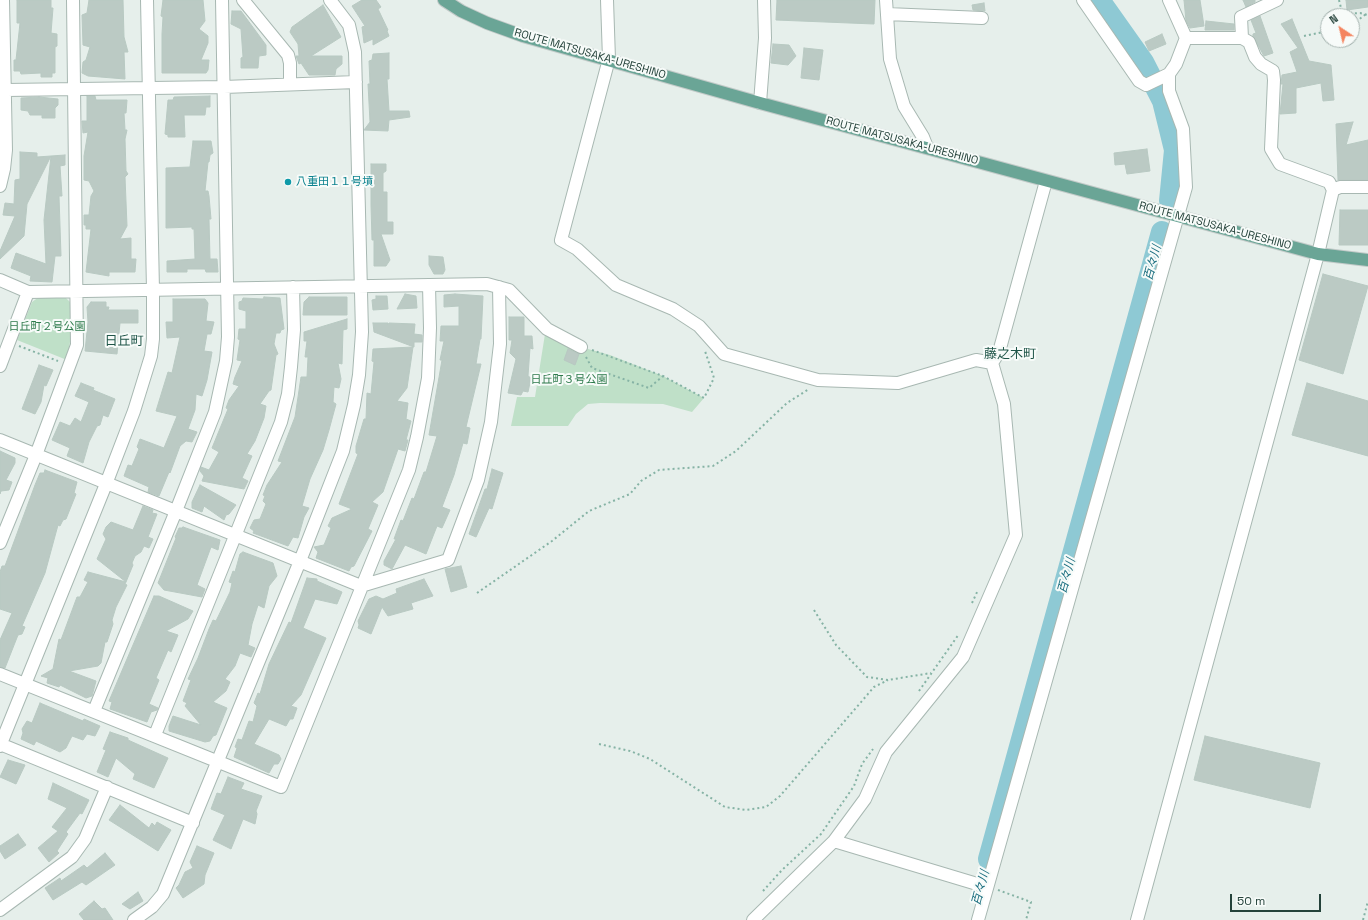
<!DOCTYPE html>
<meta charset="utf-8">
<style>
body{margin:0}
#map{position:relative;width:1368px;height:920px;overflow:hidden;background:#e6efeb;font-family:"Space Grotesk",sans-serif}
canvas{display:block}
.north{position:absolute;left:1320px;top:8px;width:40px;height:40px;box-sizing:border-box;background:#f7fbf9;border:1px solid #a3b1ad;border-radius:50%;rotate:325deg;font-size:11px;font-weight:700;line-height:16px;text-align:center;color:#24423a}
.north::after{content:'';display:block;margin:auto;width:14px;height:18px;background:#f4845f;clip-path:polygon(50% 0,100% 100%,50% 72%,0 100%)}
.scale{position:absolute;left:1230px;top:894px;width:91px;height:18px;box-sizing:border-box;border:2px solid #24423a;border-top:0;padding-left:5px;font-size:12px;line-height:14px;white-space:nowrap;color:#24423a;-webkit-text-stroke:3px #f7fbf9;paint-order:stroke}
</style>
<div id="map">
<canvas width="1368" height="920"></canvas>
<div class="north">N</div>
<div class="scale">50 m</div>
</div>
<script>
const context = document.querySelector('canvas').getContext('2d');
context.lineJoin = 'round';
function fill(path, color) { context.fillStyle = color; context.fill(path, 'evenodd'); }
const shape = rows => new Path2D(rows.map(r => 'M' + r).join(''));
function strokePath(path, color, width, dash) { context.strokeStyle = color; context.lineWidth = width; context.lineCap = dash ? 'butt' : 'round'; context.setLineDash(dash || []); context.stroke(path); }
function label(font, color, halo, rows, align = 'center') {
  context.font = font + ' "Space Grotesk","Noto Sans JP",sans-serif'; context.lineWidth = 4; context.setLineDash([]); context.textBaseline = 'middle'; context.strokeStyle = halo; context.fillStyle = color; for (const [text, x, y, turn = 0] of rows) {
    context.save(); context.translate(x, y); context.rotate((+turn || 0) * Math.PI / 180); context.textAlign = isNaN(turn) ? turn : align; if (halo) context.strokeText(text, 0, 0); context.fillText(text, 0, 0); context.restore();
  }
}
fill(shape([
 [39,297,65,297,71,303,70,342,67,360,17,340,32,302],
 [545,334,582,351,588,349,610,355,663,376,704,398,692,412,663,404,600,403,588,404,576,414,568,426,511,426,517,397,535,397]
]), '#bfe0c8');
strokePath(shape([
 [1099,0,1143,62,1163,101,1175,150,1170,201],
 [989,859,1162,232]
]), '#8ec9d4', 22);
const building = shape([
 [17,0,51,0,51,8,53,8,51,33,57,34,57,46,55,47,55,73,52,73,52,77,41,77,41,73,21,74,20,71,14,71,14,60,16,60,20,23,17,23,17,0],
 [89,0,123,0,124,37,128,52,124,52,125,79,88,76,82,73,83,62,86,60,90,47,83,45,82,15,87,13,89,0],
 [163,0,203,0,205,21,199,29,208,36,208,43,201,60,209,60,208,70,206,73,162,73,162,34,163,17,161,16,163,0],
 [362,0,376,0,381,7,378,9,388,30,387,31,389,36,373,45,373,39,364,43,362,27,365,26,352,6,362,0],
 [777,0,875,0,874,24,776,20,777,0],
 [1184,0,1200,0,1204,26,1190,28,1186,21,1184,0],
 [1243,0,1255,0,1255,2,1246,7,1243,0],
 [1346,0,1368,0,1368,7,1347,10,1346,0],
 [984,3,985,11,973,10,972,5,984,3],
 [323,5,341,37,311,56,342,56,342,64,336,69,335,75,309,75,301,63,299,64,296,56,299,56,298,44,290,32,292,27,323,5],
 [232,11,241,11,266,45,266,55,259,56,258,68,241,68,241,58,243,57,241,29,231,24,232,11],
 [1260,16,1273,53,1264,56,1253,36,1253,34,1256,33,1251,20,1260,16],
 [1292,19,1309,61,1331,65,1334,100,1323,101,1321,83,1296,88,1296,113,1280,114,1283,84,1281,84,1282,75,1297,72,1290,52,1298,48,1281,24,1292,19],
 [1206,21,1234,24,1234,30,1205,30,1206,21],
 [1162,34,1166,44,1149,51,1145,42,1162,34],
 [773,44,789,45,796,56,788,65,771,63,773,44],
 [804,48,823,50,819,80,801,78,804,48],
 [389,53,389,79,387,79,389,111,409,111,410,117,389,120,388,131,364,130,370,122,368,84,370,84,369,61,372,60,373,54,389,53],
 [87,96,95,96,96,100,127,100,126,113,124,113,125,130,127,130,125,139,126,171,128,174,125,177,127,226,120,239,131,238,131,259,136,259,135,272,109,272,109,276,86,272,91,229,86,229,86,225,84,225,84,215,89,215,91,196,94,191,89,181,84,180,84,156,88,132,83,133,82,121,87,121,87,96],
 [210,96,210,107,206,107,205,115,184,115,185,137,168,137,168,135,165,134,168,100,173,100,174,97,210,96],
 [39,97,58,99,58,105,55,108,55,118,42,118,42,115,30,115,28,111,21,110,21,98,39,97],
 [1353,122,1346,145,1368,140,1368,180,1338,180,1336,124,1353,122],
 [193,141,211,141,213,153,210,155,209,162,208,162,205,191,208,191,209,196,211,219,209,219,210,259,217,259,218,272,206,272,205,269,187,269,187,272,167,272,167,261,195,259,194,229,192,229,192,227,166,228,166,168,190,167,193,141],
 [1147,149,1150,171,1127,174,1125,164,1115,165,1114,153,1147,149],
 [20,152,37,153,37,157,51,156,27,204,24,236,0,259,0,251,15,216,3,215,5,203,14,204,15,180,20,179,20,152],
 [65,155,65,165,60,166,62,196,59,196,61,256,55,256,52,282,30,281,31,276,11,268,16,253,46,264,44,220,51,156,65,155],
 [371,164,386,164,386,171,383,173,383,192,387,192,387,222,393,222,393,234,381,234,390,260,386,266,374,266,374,240,372,240,371,205,371,164],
 [1340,210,1368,210,1368,245,1339,245,1340,210],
 [429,256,443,257,445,270,443,274,434,274,429,265,429,256],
 [1323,274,1368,286,1343,374,1299,360,1323,274],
 [405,294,416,296,417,308,397,309,405,294],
 [455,294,483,296,481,339,480,339,476,364,481,364,466,427,470,428,467,444,463,443,454,475,442,507,450,510,442,528,437,526,426,554,405,545,392,569,384,565,384,561,396,539,394,539,401,520,403,521,412,498,414,499,424,472,426,472,437,436,429,435,442,360,440,360,444,341,440,341,441,326,459,326,459,306,444,307,444,295,455,294],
 [376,296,387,296,388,309,373,310,372,300,376,299,376,296],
 [264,297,280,298,284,329,281,330,280,333,276,333,274,344,278,354,276,355,271,390,269,391,260,404,266,406,264,418,255,441,247,454,252,456,242,478,248,481,244,489,202,481,204,476,200,471,201,467,209,470,219,452,212,448,228,409,226,408,229,400,239,386,233,384,235,377,242,361,237,360,240,340,238,339,239,329,246,329,246,311,239,309,239,302,242,301,243,298,263,299,264,297],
 [309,297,347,297,347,315,303,315,304,302,309,297],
 [173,299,205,299,208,303,206,321,214,322,211,334,207,334,204,351,212,352,207,380,202,396,196,394,195,410,188,429,197,432,192,442,186,441,180,446,170,473,169,472,159,496,148,492,149,487,124,476,128,465,132,466,139,449,137,447,140,439,164,448,177,416,156,411,168,372,172,373,180,337,167,338,166,322,173,322,173,299],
 [91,302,106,302,106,307,109,307,108,310,138,310,138,323,120,323,117,354,85,351,88,322,87,307,91,302],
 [509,317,524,317,524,336,532,336,533,349,530,348,528,376,531,378,528,392,523,391,521,395,508,393,516,359,510,353,512,340,509,340,509,317],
 [347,319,347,329,343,330,342,364,338,363,341,379,339,388,334,387,333,402,336,404,329,430,323,450,310,479,302,506,309,508,304,517,298,538,293,537,288,546,253,533,254,531,250,528,254,520,260,519,266,504,263,501,265,496,263,495,267,485,282,462,278,461,295,417,301,377,307,377,308,357,305,357,307,341,304,341,304,332,347,319],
 [373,323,388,323,388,325,389,323,415,324,414,334,422,335,422,342,414,342,414,347,374,332,373,323],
 [413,347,407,388,397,401,408,403,406,419,411,421,406,440,408,440,405,451,398,449,383,492,372,502,378,505,368,529,372,531,354,566,351,567,349,571,316,558,318,552,314,547,324,545,331,528,328,526,332,518,352,509,339,504,358,454,356,453,356,446,364,419,366,419,367,393,371,394,374,362,372,361,373,349,413,347],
 [568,349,579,354,575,365,564,360,568,349],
 [39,365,53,370,46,386,44,385,41,402,35,414,22,409,39,365],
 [81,383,94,388,93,390,115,399,108,417,103,415,100,425,97,426,89,442,83,463,67,456,70,448,52,440,60,422,70,426,75,418,81,422,89,402,75,396,81,383],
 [1307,383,1368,401,1368,456,1292,435,1307,383],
 [0,451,15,458,15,463,6,480,12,482,9,490,1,491,0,494,0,451],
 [492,469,503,473,492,509,489,508,476,537,469,534,485,489,487,489,492,469],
 [45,470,77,482,74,493,76,494,66,519,63,520,60,526,58,525,45,573,22,626,25,627,22,634,18,635,5,668,0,667,0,640,12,613,0,609,0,572,2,566,5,566,35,485,40,473,44,473,45,470],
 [200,485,236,505,229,514,226,515,224,520,204,506,202,512,192,508,192,502,200,485],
 [143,506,153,510,152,513,157,514,148,537,153,539,149,548,144,546,141,552,135,556,132,563,133,565,126,582,97,559,106,539,103,534,106,527,111,522,133,530,143,506],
 [183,527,220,540,218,550,211,547,197,585,205,589,202,597,164,590,158,583,176,538,175,537,179,528,182,528,183,527],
 [243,552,273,563,277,576,269,586,264,608,258,605,252,624,248,645,255,648,251,657,240,653,235,666,225,679,230,682,226,691,213,702,227,708,216,735,213,736,210,741,205,742,169,731,169,726,173,716,201,725,185,706,187,703,183,701,191,680,188,679,198,658,209,629,213,620,216,621,230,592,232,583,229,582,233,571,235,572,240,554,243,552],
 [461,566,467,587,451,592,445,569,461,566],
 [88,572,126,582,125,584,127,585,116,607,112,620,113,624,107,642,105,642,101,663,98,666,69,671,96,681,92,696,86,698,60,685,59,687,47,683,48,678,41,676,53,669,59,639,61,640,77,597,80,597,88,582,84,580,88,572],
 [307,578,317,579,317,581,342,592,337,604,315,599,303,628,326,638,301,695,291,706,297,708,293,719,290,719,286,726,269,719,254,744,279,755,281,759,278,764,274,764,269,773,234,757,237,748,235,747,238,739,242,740,249,721,253,722,257,706,254,703,258,693,260,694,269,664,289,622,291,623,307,578],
 [424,579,433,596,411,603,413,609,388,616,382,607,371,634,358,628,359,625,358,621,369,599,376,596,383,599,397,593,396,589,424,579],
 [154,596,159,596,193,611,188,619,166,631,178,635,171,652,168,650,156,678,159,680,149,704,158,708,157,710,151,712,147,722,110,709,112,702,109,701,154,596],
 [40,703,83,721,84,719,100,726,95,736,87,734,83,740,72,736,66,748,60,752,36,741,34,745,21,739,23,733,22,729,27,721,32,723,40,703],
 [110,732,128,738,128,740,168,758,154,788,133,779,135,774,116,758,108,777,97,772,106,750,103,749,110,732],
 [1205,736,1320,763,1310,808,1194,780,1205,736],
 [8,760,25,765,16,784,0,777,8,760],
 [228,777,244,783,241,789,262,796,256,811,257,814,255,824,243,819,231,849,213,840,225,815,211,809,217,793,221,794,228,777],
 [53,783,89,800,82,814,80,813,66,832,68,834,57,851,59,853,49,862,38,848,58,831,52,827,67,808,48,799,53,783],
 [120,805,149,828,152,823,155,826,157,822,171,830,158,851,109,820,120,805],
 [18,834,26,845,5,859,0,851,0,846,18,834],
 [197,846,214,853,205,875,204,884,183,898,176,888,179,885,185,872,193,868,190,862,197,846],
 [105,853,115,865,86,885,82,882,53,900,45,888,60,878,61,881,84,865,87,868,105,853],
 [138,892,143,901,130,909,122,904,138,892],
 [94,901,102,909,105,908,113,920,84,920,79,914,94,901]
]);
fill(building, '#bbcac4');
strokePath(building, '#b8c9c2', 1);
const minor = shape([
 [243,0,288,55,290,63,290,84],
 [607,0,609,59,561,240,577,249,616,285,673,309,699,326,724,354,818,380,898,383,976,360,992,363],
 [886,0,890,59,904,106,923,137,927,147],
 [887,14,982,18],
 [1242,38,1241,17,1277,0],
 [1169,74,1176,64,1186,38,1169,0],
 [6,90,224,87,356,82],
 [760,103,765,38,764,0],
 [0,186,4,169,6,150,3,0],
 [1333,190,1340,187,1368,187],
 [0,280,28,292,487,284,509,290,547,329,581,347],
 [0,366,28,292],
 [0,440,361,586,448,560,478,480,491,422,500,344,499,287],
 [0,543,36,455,77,345,73,0],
 [0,674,281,787,409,470,417,437,428,378,430,328,429,285],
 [94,711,176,511,215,412,226,361,228,337,222,0],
 [155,735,281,422,288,394,291,367,294,330,293,287],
 [0,744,193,823],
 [0,746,106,484,134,411,151,356,153,339,153,290,147,0],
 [834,841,987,887],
 [0,910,72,857,85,839,107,787],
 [134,920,152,907,163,894,300,561,343,451,354,405,359,375,362,332,355,52,349,25,330,0],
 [753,920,834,841,865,799,886,752,963,657,1016,535,1004,404,992,363,999,352,1046,181],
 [978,920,1186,187,1183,129,1169,91,1169,74,1146,85,1139,81,1083,0],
 [1137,920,1318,254,1333,190,1329,182,1280,164,1271,149,1274,80,1273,71,1261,64,1255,57,1249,42,1242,38,1186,38]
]);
const major = shape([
 [444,0,461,11,487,23,523,36,760,103,1318,254,1368,260]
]);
strokePath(minor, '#a8b8b2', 14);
strokePath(major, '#c2cac8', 14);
strokePath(shape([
 [1339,0,1341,8,1346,14,1360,13,1368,15],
 [1352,25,1366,14],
 [1304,36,1328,31],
 [19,346,58,361],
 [592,350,663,376,704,398,714,378,705,351],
 [586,357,592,368,649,388,663,376],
 [477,593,552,541,589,511,630,494,641,481,659,470,713,466,736,451,787,403,809,389],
 [972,603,978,590],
 [814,610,836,645,867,677,888,680,931,673],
 [919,691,959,634],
 [599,744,630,751,650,759,725,807,746,810,766,807,780,796,874,687,888,680],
 [998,890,1031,902,1026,920],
 [763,891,782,870,821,834,854,786,862,764,873,749],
 [1363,920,1368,901]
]), '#86b3a5', 2, [2, 3]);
strokePath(minor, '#fff', 12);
strokePath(major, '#6aa596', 12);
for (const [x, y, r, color] of [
 [288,182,4,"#0f9aa8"]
]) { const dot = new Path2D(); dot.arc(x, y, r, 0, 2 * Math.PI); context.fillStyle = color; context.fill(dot); strokePath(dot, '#f7fbf9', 1.5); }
label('11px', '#24423a', '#f7fbf9', [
 ["ROUTE MATSUSAKA-URESHINO",590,54,16],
 ["ROUTE MATSUSAKA-URESHINO",902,141,15],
 ["ROUTE MATSUSAKA-URESHINO",1215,226,15]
]);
label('11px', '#0d838f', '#f7fbf9', [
 ["八重田１１号墳",296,182]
], 'left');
label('11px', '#2d7a4b', '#f7fbf9', [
 ["日丘町２号公園",47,327],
 ["日丘町３号公園",569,380]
]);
label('italic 12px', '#1c6f80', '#f7fbf9', [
 ["百々川",1153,263,-75],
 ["百々川",1067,576,-75],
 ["百々川",981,888,-75]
]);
label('13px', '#1f5548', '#f7fbf9', [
 ["日丘町",124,341],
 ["藤之木町",1010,354]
]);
</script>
